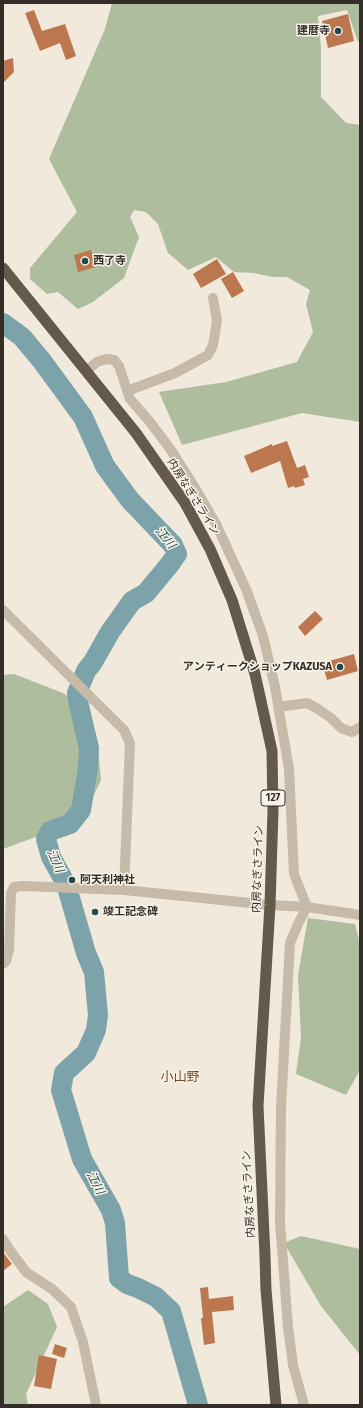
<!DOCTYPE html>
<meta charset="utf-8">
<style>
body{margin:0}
#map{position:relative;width:363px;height:1408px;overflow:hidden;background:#f0e9dc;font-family:"Fira Sans",sans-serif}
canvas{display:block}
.frame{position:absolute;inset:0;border:4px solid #342e28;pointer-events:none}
</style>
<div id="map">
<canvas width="363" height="1408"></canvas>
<div class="frame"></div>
</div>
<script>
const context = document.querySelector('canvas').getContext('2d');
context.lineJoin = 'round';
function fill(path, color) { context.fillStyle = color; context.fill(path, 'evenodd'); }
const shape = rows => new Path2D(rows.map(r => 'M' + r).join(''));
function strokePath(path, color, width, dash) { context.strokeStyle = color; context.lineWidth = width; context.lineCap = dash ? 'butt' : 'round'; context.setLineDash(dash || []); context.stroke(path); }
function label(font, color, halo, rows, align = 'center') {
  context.font = font + ' "Fira Sans","Noto Sans JP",sans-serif'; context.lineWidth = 3; context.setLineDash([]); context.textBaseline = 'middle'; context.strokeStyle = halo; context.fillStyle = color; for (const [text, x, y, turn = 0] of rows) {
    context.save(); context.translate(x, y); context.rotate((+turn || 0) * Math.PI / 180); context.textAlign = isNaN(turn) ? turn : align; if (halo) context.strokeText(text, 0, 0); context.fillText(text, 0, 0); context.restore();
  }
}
fill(shape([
 [112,3,360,3,360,41,358,42,347,10,318,16,321,48,321,97,346,123,360,125,360,422,302,413,182,445,159,392,226,382,297,362,313,332,306,304,310,290,287,277,272,277,254,273,234,272,216,257,188,270,168,253,158,224,146,212,134,210,130,217,139,237,124,278,93,302,78,309,58,292,47,294,30,279,30,268,77,212,49,159,105,29],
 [14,674,63,693,90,711,97,740,101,780,82,820,3,849,3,675],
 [308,918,355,924,360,944,360,1070,346,1095,296,1074,301,1038,298,975],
 [301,1236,360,1249,360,1355,321,1306,284,1243],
 [28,1290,48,1304,57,1327,26,1394,28,1405,3,1405,3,1307]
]), '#aebd9d');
strokePath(shape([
 [3,323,22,337,42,361,83,417,105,466,130,500,173,545,177,554,170,564,146,593,132,601,110,632,93,662,86,671,77,693,79,706,89,748,88,768,81,810,70,824,50,831,46,839,51,857,66,884,86,953,94,972,98,1015,96,1030,86,1053,64,1073,61,1090,82,1159,111,1210,115,1223,119,1278,127,1284,138,1288,156,1297,171,1311,198,1405]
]), '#7da3aa', 20);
fill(shape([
 [34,10,42,31,65,24,76,56,66,60,60,43,40,51,25,13],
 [348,14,354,41,328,48,322,21],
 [13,58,14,72,3,83,3,61],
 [91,250,96,267,78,272,74,255],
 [217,259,226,274,201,288,193,274],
 [233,272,244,291,232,298,221,279],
 [287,441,297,468,305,465,309,477,303,479,305,485,295,488,294,486,288,488,280,461,251,473,244,456,272,444,272,446],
 [315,611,323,619,305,636,298,627],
 [354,654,358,671,327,680,322,663],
 [3,1252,12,1264,3,1271],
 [208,1287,209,1299,233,1296,234,1310,212,1312,215,1343,204,1345,201,1318,203,1318,200,1288],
 [55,1344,67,1348,64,1358,52,1354],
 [39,1355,57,1359,51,1389,34,1386]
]), '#bc774e');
strokePath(shape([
 [86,371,97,362,106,359,114,360,119,366,130,399,150,422,171,450,195,488,216,524,246,589,263,636,275,687,289,769,294,874,307,907,299,922,290,943,281,1107,280,1222,288,1327,293,1365,304,1405],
 [127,391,175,373,208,355,213,345,217,321,213,298],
 [3,610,124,730,130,743,124,890],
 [279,707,307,703,318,709,331,718,341,728,352,732,360,727],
 [3,964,6,961,9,950,11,893,14,887,23,886,124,890,270,905,307,907,360,915],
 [3,1239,9,1249,26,1272,52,1289,71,1307,83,1342,96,1405]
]), '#c7baa9', 10);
strokePath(shape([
 [3,268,136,433,185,503,210,549,232,600,255,674,272,751,273,811,270,905,258,1106,265,1256,266,1290,276,1405]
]), '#65584d', 11);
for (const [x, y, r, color] of [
 [338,31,4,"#214953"],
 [85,261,4,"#214953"],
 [340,667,4,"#214953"],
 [72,880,4,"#214953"],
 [95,912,4,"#214953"]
]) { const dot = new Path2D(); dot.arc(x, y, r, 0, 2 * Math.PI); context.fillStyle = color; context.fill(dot); strokePath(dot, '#f8f3e8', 1.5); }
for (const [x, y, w] of [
 [273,798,24]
]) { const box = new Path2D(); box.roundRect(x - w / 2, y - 8, w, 16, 3); context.fillStyle = '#f8f3e8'; context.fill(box); strokePath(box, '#342e28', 1); }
label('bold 10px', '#342e28', null, [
 ["127",273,798]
]);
label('bold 11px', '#342e28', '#f8f3e8', [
 ["建暦寺",330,31,"right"],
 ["西了寺",93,261],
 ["アンティークショップKAZUSA",332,667,"right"],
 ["阿天利神社",80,880],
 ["竣工記念碑",103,912]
], 'left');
label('11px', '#342e28', '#f8f3e8', [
 ["内房なぎさライン",193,497,58],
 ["内房なぎさライン",258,869,-88],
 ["内房なぎさライン",249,1194,-93]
]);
label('italic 12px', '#214953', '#f8f3e8', [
 ["江川",165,538,51],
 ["江川",55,861,66],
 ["江川",95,1183,63]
]);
label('13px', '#7d4728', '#f8f3e8', [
 ["小山野",180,1077]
]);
</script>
